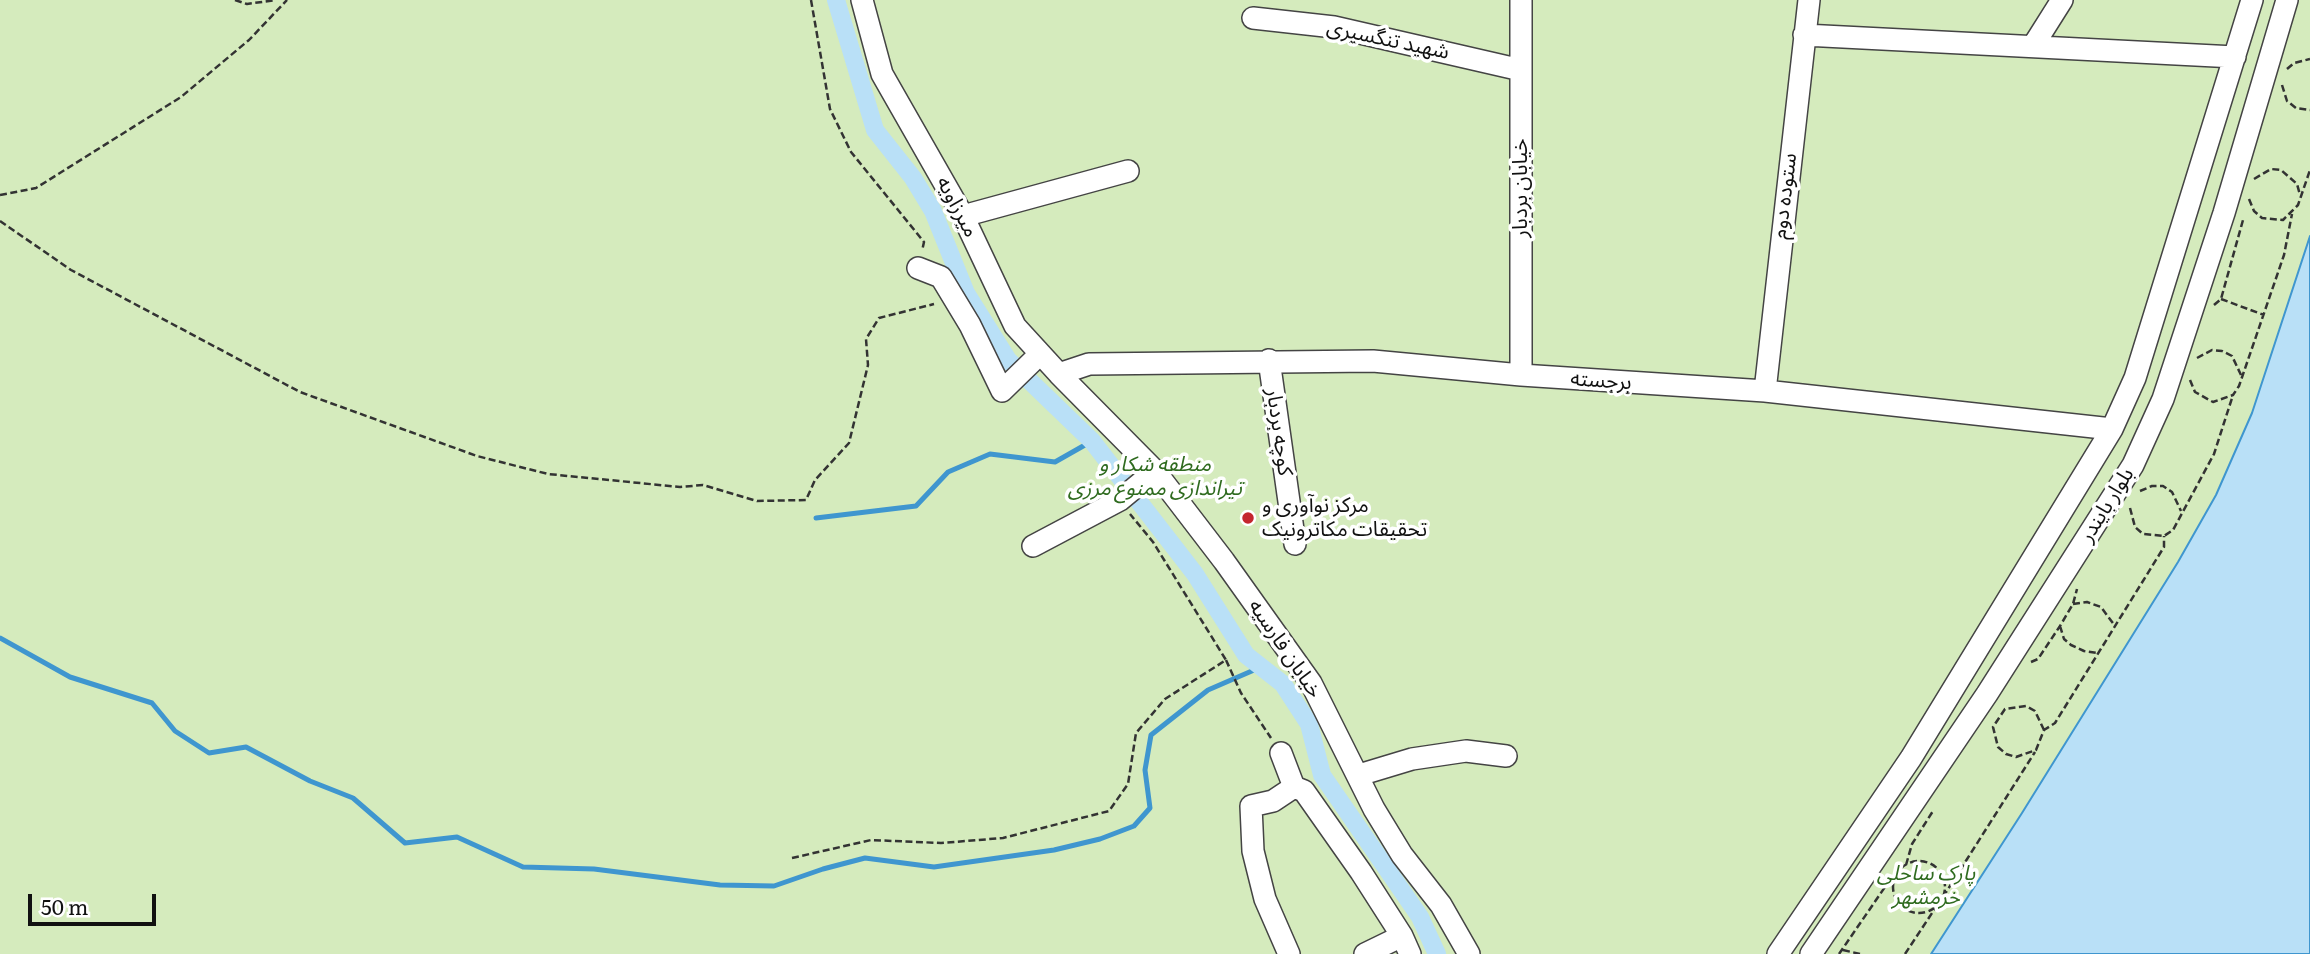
<!DOCTYPE html>
<meta charset="utf-8">
<style>
body{margin:0}
#map{position:relative;width:2310px;height:954px;overflow:hidden;background:#fffdf5;font-family:Literata,serif}
canvas{display:block}
.scale{position:absolute;left:28px;top:894px;width:128px;height:32px;box-sizing:border-box;border:4px solid #111;border-top:0;padding-left:9px;font-size:21px;line-height:24px;white-space:nowrap;color:#111;-webkit-text-stroke:5px #fff;paint-order:stroke}
</style>
<div id="map">
<canvas width="2310" height="954"></canvas>
<div class="scale">50 m</div>
</div>
<script>
const context = document.querySelector('canvas').getContext('2d');
context.lineJoin = 'round';
function fill(path, color) { context.fillStyle = color; context.fill(path, 'evenodd'); }
const shape = rows => new Path2D(rows.map(r => 'M' + r).join(''));
function strokePath(path, color, width, dash) { context.strokeStyle = color; context.lineWidth = width; context.lineCap = dash ? 'butt' : 'round'; context.setLineDash(dash || []); context.stroke(path); }
function label(font, color, halo, rows, align = 'center') {
  context.font = font + ' Literata,"Noto Sans Arabic",serif'; context.lineWidth = 7; context.setLineDash([]); context.textBaseline = 'middle'; context.strokeStyle = halo; context.fillStyle = color; for (const [text, x, y, turn = 0] of rows) {
    context.save(); context.translate(x, y); context.rotate((+turn || 0) * Math.PI / 180); context.textAlign = isNaN(turn) ? turn : align; if (halo) context.strokeText(text, 0, 0); context.fillText(text, 0, 0); context.restore();
  }
}
fill(shape([
 [0,0,2310,0,2310,954,0,954]
]), '#d5ebbd');
const water = shape([
 [2310,236,2310,954,1931,954,2022,813,2178,562,2216,495,2252,413,2310,236]
]);
fill(water, '#b9e0f7');
strokePath(water, '#3f96cf', 2);
strokePath(shape([
 [816,518,916,506,948,472,990,454,1055,462,1092,441],
 [0,638,70,677,152,703,175,731,209,753,246,747,310,781,353,798,405,843,457,837,523,867,594,869,720,885,774,886,823,869,865,858,934,867,1054,850,1100,839,1134,826,1150,808,1145,770,1151,735,1208,690,1261,667]
]), '#3f96cf', 5);
strokePath(shape([
 [836,0,875,130,913,178,933,211,966,293,1008,360,1092,441,1195,574,1246,655,1283,684,1309,724,1322,775,1420,917,1437,954]
]), '#b9e0f7', 18);
const minor = shape([
 [862,0,882,74,963,216,1015,326,1059,374,1089,364,1373,361,1521,375,1765,391,2112,429],
 [1253,18,1334,27,1521,70],
 [1804,35,2235,57],
 [2033,46,2062,0],
 [963,216,1128,171],
 [918,268,941,277,970,325,1002,391,1040,354],
 [1269,360,1295,544],
 [1059,374,1155,471,1224,561,1311,683,1374,809,1402,855,1441,905,1469,954],
 [1521,375,1521,0],
 [1765,391,1809,0],
 [1033,546,1120,500,1155,471],
 [1281,753,1294,787],
 [1359,775,1412,759,1466,751,1506,756],
 [1289,954,1265,899,1253,851,1251,806,1273,801,1294,787,1304,791,1361,872,1402,936,1410,954],
 [1365,954,1402,936],
 [1778,954,1911,758,2112,429,2135,378,2252,0],
 [1811,954,1987,694,2133,465,2163,399,2224,213,2287,0]
]);
strokePath(minor, '#444', 24);
strokePath(shape([
 [235,0,247,4,276,0],
 [811,0,830,109,851,152,924,242,922,251],
 [2287,69,2294,63,2310,59],
 [2282,85,2287,101,2296,108,2310,110],
 [2254,179,2271,169,2281,170,2297,184,2300,195],
 [0,195,36,188,181,97,249,40,287,0],
 [2249,199,2254,211,2262,218,2283,220,2298,205,2310,170],
 [0,221,71,270,300,392,477,456,548,474,680,487,703,485,757,501,806,500,815,480,849,443,868,365,866,339,879,318,934,304],
 [2221,299,2264,315],
 [2214,305,2221,299,2243,220],
 [2197,358,2212,350,2222,351,2232,356,2241,375],
 [2190,380,2195,392,2213,402,2233,395,2239,386,2284,255,2292,214],
 [2140,491,2152,486,2163,486,2172,492,2181,511],
 [2130,508,2135,527,2143,534,2164,536,2173,530,2214,454,2233,395],
 [2073,604,2087,602,2101,607,2115,626],
 [2060,626,2064,639,2071,645,2084,651,2098,653],
 [1226,660,1241,693,1271,738],
 [2031,662,2038,659,2060,626,2073,604,2077,589],
 [2044,730,2035,711,2026,706,2005,709,1993,727,1998,747,2006,754,2016,757,2036,750,2044,730,2055,723,2164,547,2164,536],
 [792,858,871,840,941,843,1003,838,1109,811,1128,784,1136,733,1165,699,1226,660,1153,542,1130,514],
 '1893 887a26 26 0 1 1 52 0a26 26 0 1 1-52 0Z',
 [1906,865,1912,844,1933,811],
 [1943,897,2035,752],
 [1843,950,1860,954],
 [1839,954,1885,887,1894,882],
 [1905,954,1936,907]
]), '#333', 2.5, [7, 3.5]);
strokePath(minor, '#fff', 21);
for (const [x, y, r, color] of [
 [1248,518,7,"#c4262e"]
]) { const dot = new Path2D(); dot.arc(x, y, r, 0, 2 * Math.PI); context.fillStyle = color; context.fill(dot); strokePath(dot, '#fff', 2.5); }
label('21px', '#111', '#fff', [
 ["شهید تنگسیری",1388,40,12],
 ["خیابان بردبار",1521,188,-90],
 ["ستوده دوم",1785,196,-83],
 ["میرزاویه",957,207,62],
 ["برجسته",1601,381,4],
 ["کوچه بردبار",1279,432,82],
 ["بلوار بایندر",2107,505,-58],
 ["خیابان فارسیه",1285,649,56]
]);
label('italic 21px', '#2f6b1f', '#fff', [
 ["منطقه شکار و",1155,465],
 ["تیراندازی ممنوع مرزی",1155,489],
 ["پارک ساحلی",1926,874],
 ["خرمشهر",1926,898]
]);
label('21px', '#111', '#fff', [
 ["مرکز نوآوری و",1262,506],
 ["تحقیقات مکاترونیک",1262,530]
], 'left');
</script>
